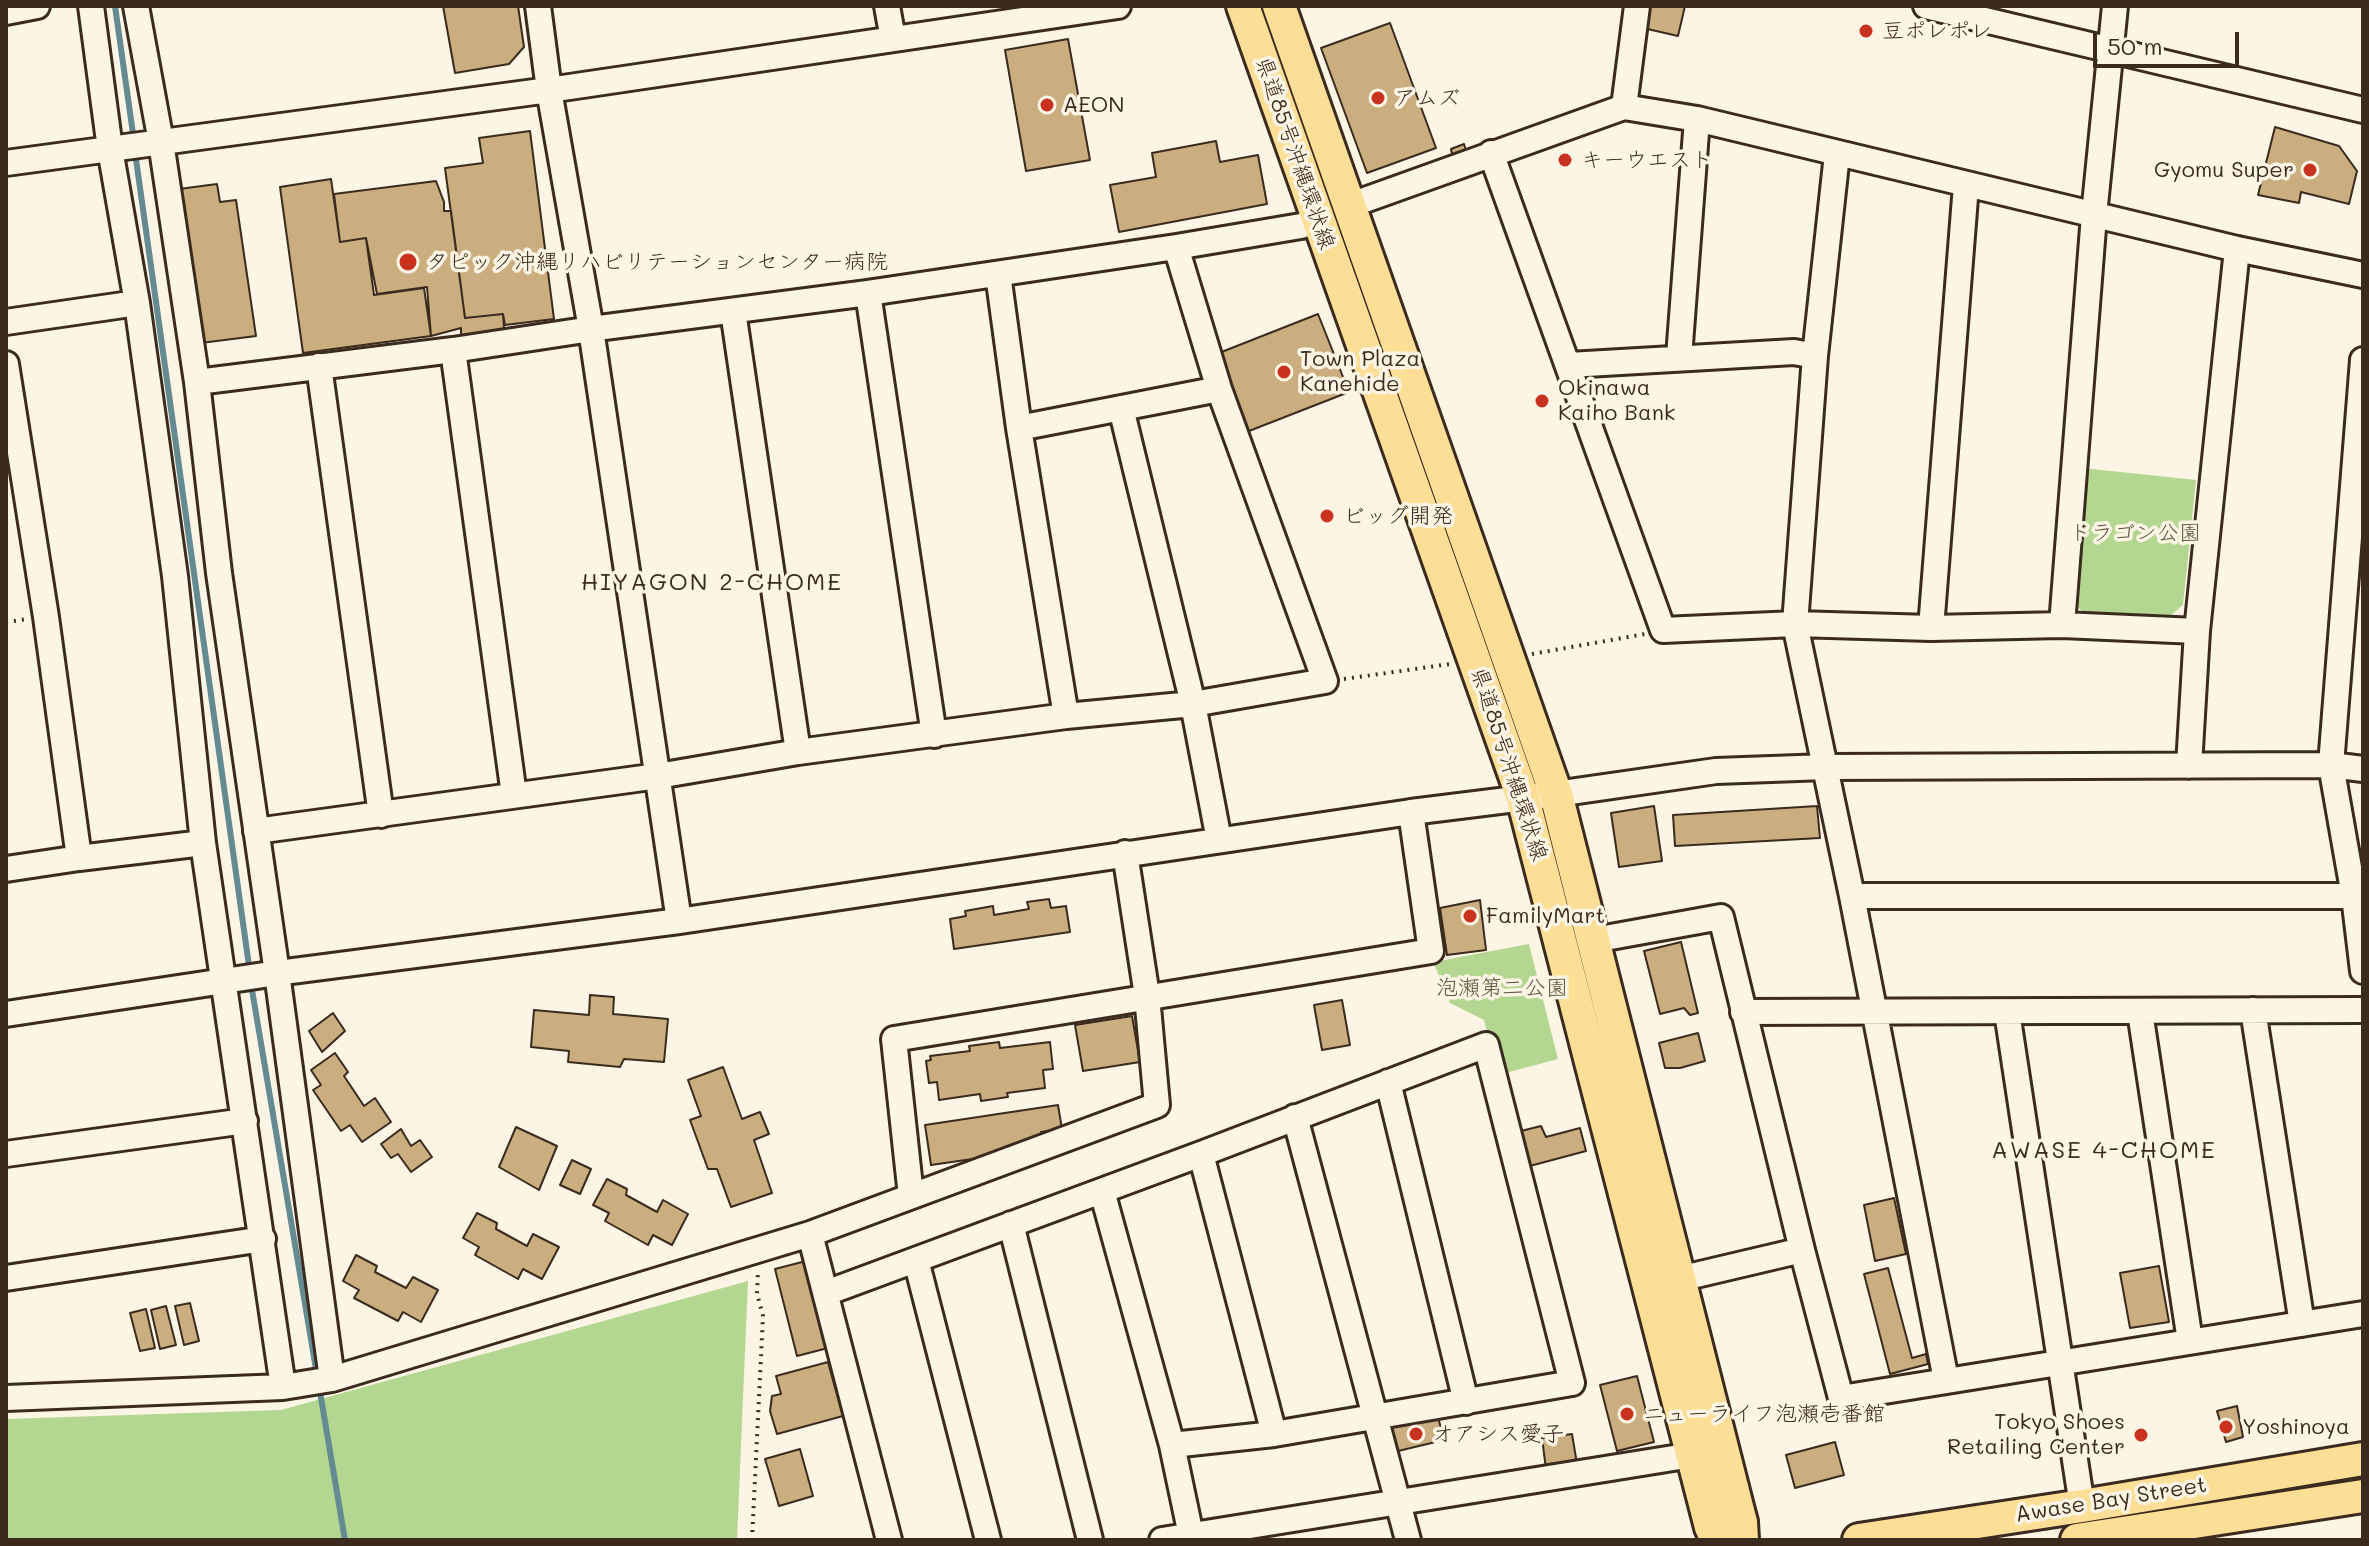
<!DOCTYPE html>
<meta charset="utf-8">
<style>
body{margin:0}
#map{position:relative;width:2369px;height:1546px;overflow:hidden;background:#fcf5e5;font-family:Mali,sans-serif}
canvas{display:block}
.frame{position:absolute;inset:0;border:8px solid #3b2a1e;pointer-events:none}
.scale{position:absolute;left:2093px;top:32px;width:146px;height:36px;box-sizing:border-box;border:4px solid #3b2a1e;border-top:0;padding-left:10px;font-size:24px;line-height:28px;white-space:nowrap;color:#3b2a1e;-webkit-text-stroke:6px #fcf5e5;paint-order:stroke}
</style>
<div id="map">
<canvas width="2369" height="1546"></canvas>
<div class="frame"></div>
<div class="scale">50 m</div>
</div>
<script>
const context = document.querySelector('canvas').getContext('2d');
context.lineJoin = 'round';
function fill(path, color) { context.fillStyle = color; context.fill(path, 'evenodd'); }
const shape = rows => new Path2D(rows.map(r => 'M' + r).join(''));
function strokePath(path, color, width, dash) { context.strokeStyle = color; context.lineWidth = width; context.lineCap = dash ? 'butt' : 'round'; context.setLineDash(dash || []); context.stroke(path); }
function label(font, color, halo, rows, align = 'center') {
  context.font = font + ' Mali,"Klee One",sans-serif'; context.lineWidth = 7; context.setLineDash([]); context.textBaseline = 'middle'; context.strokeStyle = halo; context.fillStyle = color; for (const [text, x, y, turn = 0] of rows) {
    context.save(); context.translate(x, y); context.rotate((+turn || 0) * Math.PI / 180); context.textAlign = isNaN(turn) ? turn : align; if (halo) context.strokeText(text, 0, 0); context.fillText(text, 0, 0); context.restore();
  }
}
fill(shape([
 [2083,468,2196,480,2183,605,2171,615,2083,612,2077,606],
 [1529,944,1558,1059,1498,1075,1484,1020,1450,1003,1435,966,1439,961],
 [748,1281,737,1540,6,1540,6,1419,281,1410]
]), '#b3d690');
strokePath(shape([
 [115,6,134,141],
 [135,152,250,973],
 [251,984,317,1375],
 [319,1386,345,1540]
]), '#648a92', 6);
const building = shape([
 [443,6,518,6,524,47,509,64,455,73,443,6],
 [1647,6,1685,6,1678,36,1643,28,1647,6],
 [1390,23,1436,148,1367,173,1321,48,1390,23],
 [1068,39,1090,160,1026,171,1005,50,1068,39],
 [2275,127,2339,146,2357,171,2349,204,2301,192,2299,203,2258,195,2275,127],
 [530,131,554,319,505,325,503,314,465,318,445,168,483,163,479,138,530,131],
 [1216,141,1220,162,1258,155,1267,204,1119,232,1110,185,1156,177,1152,153,1216,141],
 [1464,144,1467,154,1453,159,1451,149,1464,144],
 [331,179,340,242,366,238,374,295,424,288,431,336,303,353,280,187,331,179],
 [436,181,444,202,444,211,451,211,465,318,503,314,504,329,461,337,461,328,431,336,427,287,377,294,366,238,340,242,334,194,436,181],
 [217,184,220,202,236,200,256,336,201,343,179,189,217,184],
 [1318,314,1349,392,1249,431,1219,353,1318,314],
 [1654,806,1662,861,1619,867,1611,813,1654,806],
 [1817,806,1820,838,1675,846,1673,815,1817,806],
 [1049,899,1051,908,1066,906,1070,932,954,949,950,919,966,916,965,911,993,906,994,915,1029,909,1027,902,1049,899],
 [1480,900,1486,950,1447,955,1440,908,1480,900],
 [1681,942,1698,1013,1690,1015,1684,1008,1660,1014,1644,951,1681,942],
 [590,995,614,997,613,1014,668,1019,664,1062,624,1059,620,1067,568,1062,569,1051,531,1047,534,1010,589,1015,590,995],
 [1342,1000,1350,1045,1322,1050,1314,1005,1342,1000],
 [333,1013,345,1031,322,1052,309,1031,333,1013],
 [1132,1016,1140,1062,1083,1071,1075,1025,1132,1016],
 [1698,1033,1705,1061,1680,1068,1665,1068,1659,1043,1698,1033],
 [999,1042,1000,1048,1050,1042,1053,1069,1043,1070,1045,1088,1007,1093,1008,1097,981,1101,980,1094,939,1100,937,1082,929,1083,926,1061,931,1060,930,1056,970,1051,969,1046,999,1042],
 [335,1053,348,1072,344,1076,364,1106,375,1098,391,1122,362,1142,350,1125,341,1131,313,1090,321,1085,311,1070,335,1053],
 [723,1067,742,1119,760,1112,769,1134,754,1140,772,1193,731,1207,717,1169,708,1169,690,1120,701,1116,688,1080,723,1067],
 [1058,1105,1062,1129,1041,1132,1043,1140,1014,1153,931,1165,925,1125,1058,1105],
 [1541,1126,1546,1137,1580,1128,1586,1151,1526,1167,1517,1132,1541,1126],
 [516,1127,557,1146,539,1190,499,1167,516,1127],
 [401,1129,411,1146,420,1140,432,1157,411,1172,398,1154,391,1158,381,1144,401,1129],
 [572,1160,591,1169,580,1194,560,1185,572,1160],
 [607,1179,627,1189,626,1195,657,1212,663,1200,688,1214,672,1245,653,1235,648,1245,605,1221,609,1213,593,1205,607,1179],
 [1894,1198,1906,1254,1875,1261,1864,1205,1894,1198],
 [477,1213,497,1223,496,1229,527,1246,533,1234,559,1247,542,1279,523,1269,518,1279,475,1255,479,1247,463,1238,477,1213],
 [356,1255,377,1266,375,1272,406,1288,413,1277,438,1290,421,1322,403,1312,398,1321,354,1298,359,1290,343,1281,356,1255],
 [806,1261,828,1348,797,1356,775,1269,806,1261],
 [2159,1266,2169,1322,2130,1328,2120,1273,2159,1266],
 [1888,1268,1912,1358,1926,1354,1928,1364,1890,1374,1864,1274,1888,1268],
 [190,1303,199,1341,184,1345,175,1306,190,1303],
 [166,1306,176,1345,160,1349,151,1310,166,1306],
 [146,1309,155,1348,140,1351,130,1313,146,1309],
 [828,1362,843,1416,777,1434,770,1411,772,1396,781,1394,776,1376,828,1362],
 [1637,1376,1654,1442,1617,1451,1600,1385,1637,1376],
 [2237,1406,2243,1437,2226,1442,2217,1411,2237,1406],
 [1438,1417,1444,1440,1394,1452,1388,1428,1438,1417],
 [1572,1434,1577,1464,1546,1469,1542,1438,1572,1434],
 [1835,1442,1844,1475,1795,1488,1786,1455,1835,1442],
 [800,1449,813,1496,779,1506,765,1459,800,1449]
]);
fill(building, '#caae7f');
strokePath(building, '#3b2a1e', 2);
const minor = shape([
 [91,6,110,149,137,303,175,576,203,843,283,1387],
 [136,6,161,142,197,382,219,573,277,973,332,1379],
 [538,6,549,90,591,329,679,921],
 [887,6,893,39],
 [1926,6,2363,110],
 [6,12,37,6],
 [1624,107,1637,6],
 [1491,153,1663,630,1795,624,1931,628,2062,625,2197,631],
 [1837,154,1815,356,1795,624,1852,896,1946,1380],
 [6,163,549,90,1118,6],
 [1348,206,1624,107,1697,119,2237,249,2363,275],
 [998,274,1019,428,1066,716],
 [868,293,934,735],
 [733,311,798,752],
 [6,322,137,303],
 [453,350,514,795],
 [1679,357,1697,119],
 [2363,360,2331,765,2354,896,2363,971],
 [6,364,46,617,79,858],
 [1569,365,1794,352,1815,356],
 [319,366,381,815],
 [197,382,453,350,598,328,868,293,1176,247,1301,226,1318,220],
 [1121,408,1193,704,1219,840],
 [1019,428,1219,389],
 [2062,625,2094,215,2115,6],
 [1931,628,1966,185],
 [2189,766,2197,631,2237,249],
 [256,831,658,776,798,752,1066,716,1193,704,1325,681,1219,389,1176,247],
 [6,869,79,858,203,843],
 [1852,896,2363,896],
 [1594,940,1721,917,1802,1250,1841,1398,2363,1314],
 [2253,1010,2302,1324],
 [1743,1012,2363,1010],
 [2007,1012,2082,1506],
 [2140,1012,2190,1341],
 [6,1014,277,973,679,921,1411,812,1556,794,1716,771,1826,767,2331,765,2363,769],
 [1388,1082,1466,1402],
 [1295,1117,1408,1540],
 [6,1154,245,1121],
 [1201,1154,1274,1434],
 [1102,1191,1172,1445,1192,1540],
 [911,1196,894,1039,1431,951,1411,812],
 [1011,1224,1090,1540],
 [810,1234,889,1540],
 [916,1260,988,1540],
 [6,1278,263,1239],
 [1679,1279,1802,1250],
 [826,1293,1201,1154,1486,1045,1572,1383,1274,1434,1172,1445],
 [6,1398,283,1387,332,1379,810,1234,1157,1105,1147,996,1125,853],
 [1162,1540,1692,1455]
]);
const major = shape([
 [1243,6,1523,798,1711,1527,1717,1540],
 [1279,6,1556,794,1737,1507,1741,1522,1742,1540],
 [1859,1540,2082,1506,2363,1459],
 [2077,1540,2363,1496]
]);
strokePath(minor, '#3b2a1e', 30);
strokePath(major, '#3b2a1e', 38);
strokePath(shape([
 [6,622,28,619],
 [1532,654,1645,634],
 [1344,679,1450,664],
 [752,1540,763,1316,757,1294,758,1271]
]), '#3b2a1e', 4, [2, 6]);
strokePath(minor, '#fcf5e5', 24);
strokePath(major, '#fdde96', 32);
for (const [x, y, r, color] of [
 [1866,31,8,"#c8321e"],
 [1378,98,8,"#c8321e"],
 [1047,105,8,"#c8321e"],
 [1565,160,8,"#c8321e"],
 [2310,170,8,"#c8321e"],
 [408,262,10,"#c8321e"],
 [1284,372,8,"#c8321e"],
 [1542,401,8,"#c8321e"],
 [1327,516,8,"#c8321e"],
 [1470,916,8,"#c8321e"],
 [1627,1414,8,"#c8321e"],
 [2226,1427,8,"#c8321e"],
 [1416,1434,8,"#c8321e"],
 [2141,1435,8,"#c8321e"]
]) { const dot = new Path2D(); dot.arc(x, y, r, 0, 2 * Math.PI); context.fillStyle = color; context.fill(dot); strokePath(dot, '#fcf5e5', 3); }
label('22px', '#3b2a1e', '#fcf5e5', [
 ["豆ポレポレ",1882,31],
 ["アムズ",1394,98],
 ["AEON",1063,105],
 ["キーウエスト",1581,160],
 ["Gyomu Super",2294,170,"right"],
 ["タピック沖縄リハビリテーションセンター病院",426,262],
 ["Town Plaza",1300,359],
 ["Kanehide",1300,384],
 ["Okinawa",1558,388],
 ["Kaiho Bank",1558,413],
 ["ビッグ開発",1343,516],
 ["FamilyMart",1486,916],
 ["ニューライフ泡瀬壱番館",1643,1414],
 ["Tokyo Shoes",2125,1422,"right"],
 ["Retailing Center",2125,1447,"right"],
 ["Yoshinoya",2242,1427],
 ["オアシス愛子",1432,1434]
], 'left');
label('22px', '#3b2a1e', '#fcf5e5', [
 ["県道85号沖縄環状線",1295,153,71],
 ["県道85号沖縄環状線",1509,764,72],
 ["Awase Bay Street",2111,1500,-9]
]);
label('22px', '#59553a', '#fcf5e5', [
 ["ドラゴン公園",2135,533],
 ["泡瀬第二公園",1502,988]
]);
context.letterSpacing = '2px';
label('24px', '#3b2a1e', '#fcf5e5', [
 ["HIYAGON 2-CHOME",712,583],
 ["AWASE 4-CHOME",2104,1151]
]);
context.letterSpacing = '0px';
</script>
